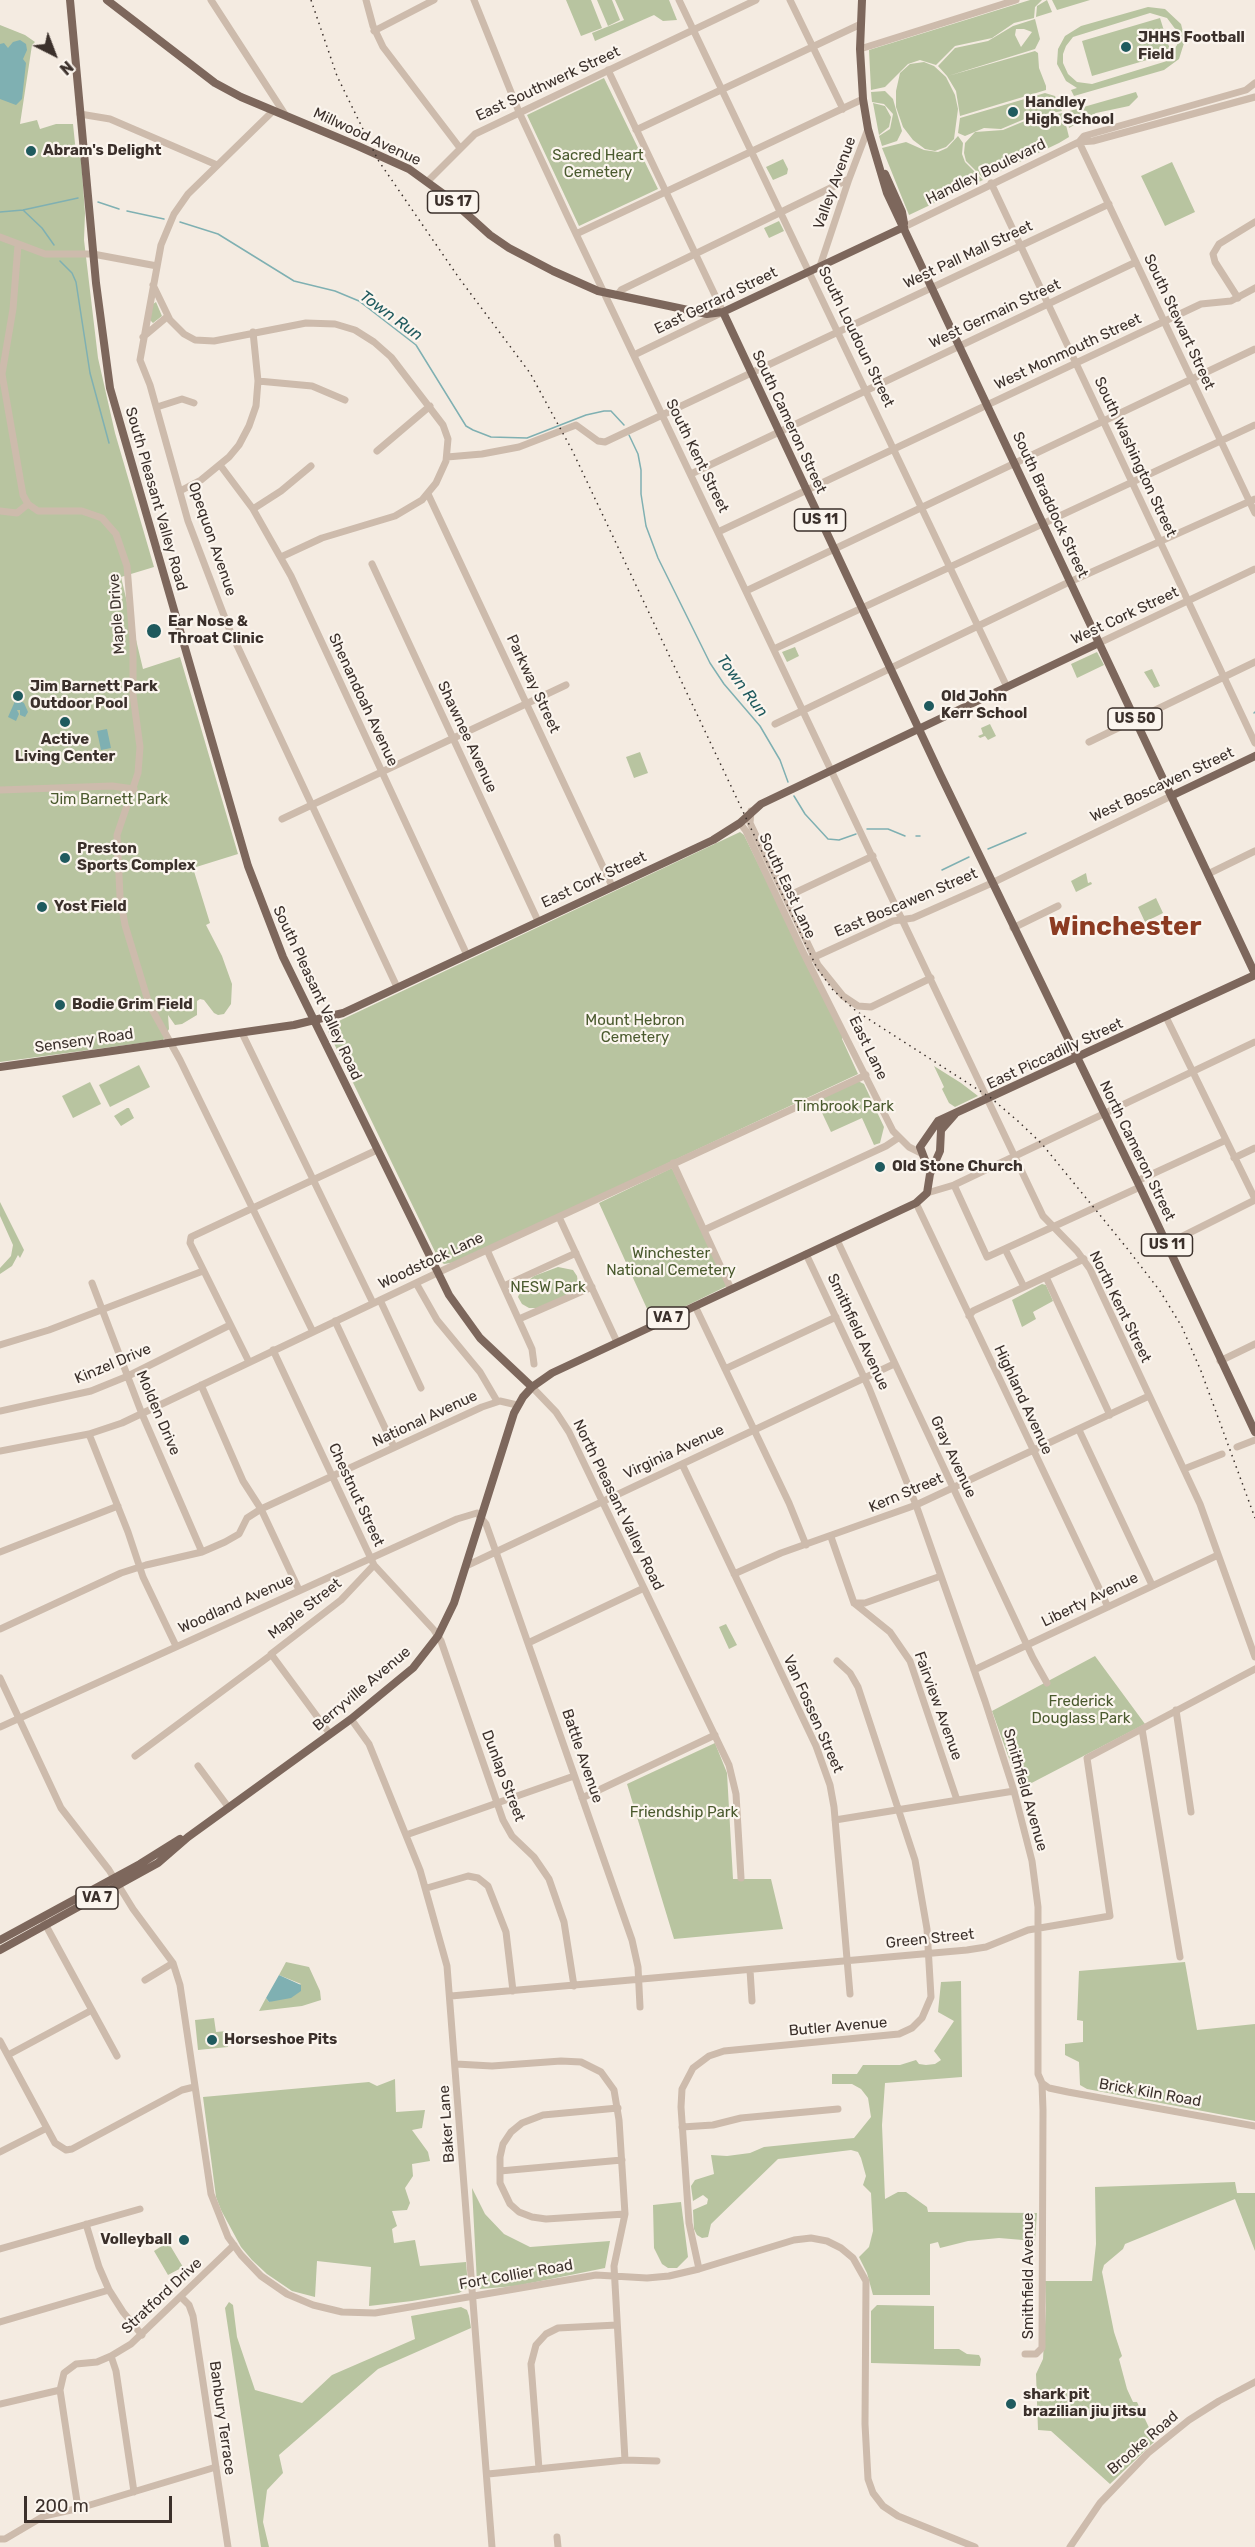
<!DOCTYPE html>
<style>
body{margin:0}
#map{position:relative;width:1255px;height:2547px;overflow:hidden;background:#f4ebe1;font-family:Rubik,sans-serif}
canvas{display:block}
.north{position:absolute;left:24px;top:24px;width:60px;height:60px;-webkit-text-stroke:4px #fbf5ee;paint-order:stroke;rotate:138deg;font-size:16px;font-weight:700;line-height:24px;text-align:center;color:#3b302b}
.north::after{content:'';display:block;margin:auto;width:21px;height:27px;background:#3b302b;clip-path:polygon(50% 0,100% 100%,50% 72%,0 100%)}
.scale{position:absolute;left:24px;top:2496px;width:148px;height:27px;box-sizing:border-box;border:3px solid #3b302b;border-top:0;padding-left:8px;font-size:18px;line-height:21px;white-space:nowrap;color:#3b302b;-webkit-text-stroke:4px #fbf5ee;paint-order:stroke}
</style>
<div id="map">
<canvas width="1255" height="2547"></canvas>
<div class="north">N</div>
<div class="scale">200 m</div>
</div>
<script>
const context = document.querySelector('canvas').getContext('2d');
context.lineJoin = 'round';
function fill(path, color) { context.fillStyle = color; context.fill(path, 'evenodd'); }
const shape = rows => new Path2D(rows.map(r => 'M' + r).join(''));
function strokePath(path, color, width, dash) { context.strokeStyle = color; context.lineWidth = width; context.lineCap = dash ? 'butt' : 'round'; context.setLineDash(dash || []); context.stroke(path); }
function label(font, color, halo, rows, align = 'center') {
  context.font = font + ' Rubik,sans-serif'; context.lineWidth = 4.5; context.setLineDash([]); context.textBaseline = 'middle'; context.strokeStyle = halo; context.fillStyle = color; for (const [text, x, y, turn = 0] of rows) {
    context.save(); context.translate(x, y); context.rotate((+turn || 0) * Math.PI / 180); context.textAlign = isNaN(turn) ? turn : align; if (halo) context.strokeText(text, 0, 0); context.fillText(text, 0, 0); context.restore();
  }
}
fill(shape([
 [566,0,591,0,602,28,581,36],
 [597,0,612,0,620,20,608,26],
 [615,0,669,0,677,20,663,21,654,15,595,41,592,33,624,20],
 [1030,0,1042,0,1035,7,1034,18,1014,23,992,38,955,46,936,65,920,60,908,64,885,87,871,90,869,50],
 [1047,0,1052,12,1036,17,1037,6],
 [1052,0,1090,0,1057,10],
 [1148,7,1165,9,1181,24,1185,40,1179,59,1164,70,1074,96,1071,90,1077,88,1066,81,1057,64,1058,49,1065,36,1081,26],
 [1150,13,1167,18,1176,30,1177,45,1167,61,1092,84,1077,82,1068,74,1063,63,1063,54,1066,46,1073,37],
 [1160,18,1171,53,1092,76,1082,41],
 [1035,19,1040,39,1035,49,948,76,1035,51,1038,53,1039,68,1046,86,1046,90,960,116,956,91,947,76,938,66,955,48,988,41,1013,26],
 [1016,29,1024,29,1032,32,1021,47,1015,35],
 [0,25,25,35,35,42,32,45,20,124,37,120,40,129,56,124,73,124,76,153,81,159,85,213,84,240,98,358,115,433,154,567,121,577,143,669,180,657,238,854,193,868,210,923,206,925,222,956,232,984,231,1004,224,1014,218,1015,214,1013,204,1000,200,999,197,1001,197,1015,182,1024,175,1025,168,1015,169,1029,163,1040,0,1062],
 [924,62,934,66,946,77,955,95,958,109,954,139,946,147,935,151,925,149,913,140,903,127,896,107,896,91,900,73,910,64],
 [604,78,658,189,579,226,527,115],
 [885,91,893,99,902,131,897,141,882,146,879,136,890,129,893,114,884,104,872,102,871,92],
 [1136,92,1138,97,1129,106,1096,113,1069,128,1066,112],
 [1045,93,1055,96,1062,111,1027,118,1001,129,984,128,965,136,958,133,960,118],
 [873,103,885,106,891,117,889,127,879,135],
 [1063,113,1069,137,1059,143,984,179,966,161,964,153,965,143,975,132,1003,130,1032,118],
 [958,136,963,143,962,154,965,162,983,180,909,215,882,148,906,142,924,150,938,152,947,148],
 [783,159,788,169,787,174,773,180,766,167],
 [1172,162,1195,212,1165,226,1141,176],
 [779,221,784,231,769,238,764,228],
 [156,302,162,316,153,323,150,320,153,304],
 [795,647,799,656,787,662,782,652],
 [1097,652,1104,665,1077,678,1071,664],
 [1152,669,1160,686,1154,688,1144,672],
 [990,724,996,736,988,740,985,736,980,738,978,736,983,734,981,728],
 [640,752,648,773,634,778,626,757],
 [740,832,744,835,843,1037,842,1039,858,1074,457,1262,444,1264,439,1260,326,1027],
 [1086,873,1088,883,1091,882,1092,884,1076,892,1071,881],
 [1156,898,1163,913,1145,922,1138,907],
 [139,1065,150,1087,110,1107,99,1085],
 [934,1066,961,1083,978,1096,955,1107,949,1103,942,1089,944,1087],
 [858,1081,864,1084,884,1127,880,1143,874,1145,862,1118,831,1132,816,1100],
 [90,1082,101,1104,73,1118,62,1096],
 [127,1108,129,1108,134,1118,121,1126,114,1116],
 [672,1168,727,1286,653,1322,599,1203],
 [0,1202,24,1250,20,1258,18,1255,12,1266,0,1274,0,1268,11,1256,13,1245,0,1216],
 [558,1267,573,1270,577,1276,578,1283,572,1293,539,1308,529,1308,522,1304,518,1297,523,1285,534,1276],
 [1042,1284,1046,1285,1053,1301,1033,1312,1036,1319,1022,1327,1012,1300],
 [726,1624,737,1645,729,1649,719,1627],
 [1095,1656,1145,1724,1020,1789,992,1711],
 [715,1743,727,1773,733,1879,771,1879,783,1929,674,1939,627,1784],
 [286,1962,309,1967,320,1991,321,2000,302,2006,259,2011,266,1998,269,2002,301,1984,279,1975],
 [1185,1962,1197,2030,1255,2024,1255,2121,1087,2089,1080,2085,1079,2062,1065,2055,1065,2044,1083,2042,1083,2021,1077,2020,1079,1971],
 [961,1981,962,2077,885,2083,882,2125,885,2199,898,2192,906,2192,927,2207,928,2212,1037,2213,1035,2241,999,2238,968,2241,940,2248,938,2242,930,2244,930,2295,873,2295,867,2273,859,2257,869,2247,873,2231,871,2193,863,2185,866,2176,861,2158,858,2152,851,2150,778,2159,711,2224,708,2237,702,2238,697,2235,694,2229,693,2210,707,2204,708,2199,703,2195,693,2201,691,2186,695,2180,714,2174,711,2155,727,2156,750,2153,764,2147,854,2138,871,2117,868,2098,861,2089,852,2084,832,2084,832,2074,857,2074,863,2065,900,2065,916,2060,919,2064,926,2065,935,2064,941,2060,934,2051,954,2021,938,2012,941,1982],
 [214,2018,216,2032,227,2031,228,2047,198,2050,195,2020],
 [395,2079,396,2112,425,2110,422,2128,412,2130,428,2152,430,2161,412,2164,413,2176,405,2188,410,2203,407,2210,392,2211,397,2226,392,2229,394,2243,415,2240,420,2266,466,2262,468,2285,466,2289,459,2293,412,2301,369,2306,371,2267,317,2261,315,2297,292,2291,267,2274,252,2260,241,2247,221,2210,216,2197,203,2097,369,2082,377,2086],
 [1235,2182,1237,2193,1255,2193,1255,2251,1235,2199,1125,2244,1123,2249,1104,2265,1102,2272,1114,2332,1122,2356,1119,2359,1127,2389,1133,2402,1137,2402,1152,2434,1154,2442,1110,2484,1051,2431,1038,2430,1036,2374,1043,2359,1046,2308,1045,2281,1092,2281,1096,2244,1095,2187],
 [472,2188,485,2214,504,2234,530,2247,610,2241,605,2268,516,2286,480,2289,477,2283],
 [681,2202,688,2257,677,2268,668,2268,662,2264,654,2248,653,2205],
 [168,2242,183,2267,168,2275,154,2251],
 [229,2302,233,2305,237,2337,255,2390,302,2403,332,2375,415,2339,411,2316,461,2307,467,2310,469,2316,471,2328,378,2369,279,2455,283,2473,267,2490,263,2522,269,2547,261,2547,225,2308],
 [877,2305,934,2306,934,2349,959,2349,967,2354,979,2355,981,2359,980,2366,871,2363,871,2311]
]), '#b8c4a0');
fill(shape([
 [20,40,26,44,27,50,23,59,26,63,22,99,16,105,0,99,0,44,4,43,8,48,13,42],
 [16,699,24,703,28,712,25,717,20,715,20,710,17,710,19,714,16,721,8,717],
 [107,729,111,748,101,750,97,731],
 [279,1975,301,1985,301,1991,291,1998,269,2002,266,1998]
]), '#7fb0b2');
strokePath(shape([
 [98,202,119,209],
 [23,210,42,228,54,245],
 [127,211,164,219],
 [0,212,23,210,78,198],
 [180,222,218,234,294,281,335,291,359,301,416,345,466,426,473,430,491,437,527,438,586,415,604,411,611,411,624,425],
 [60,261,72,273,76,282,90,373,109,443],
 [629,435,638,454,641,470,641,494,646,526,658,558,710,663,724,684,760,726,780,760,788,782],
 [1254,713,1255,712],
 [794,796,805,814,828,839,839,840,856,834],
 [867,829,888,829,905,836],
 [916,836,920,836],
 [988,849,1026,833],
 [942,870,969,857]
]), '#7fb0b2', 1.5);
strokePath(shape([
 [211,0,286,116],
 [366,0,373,26,383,47,460,148],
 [474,0,519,112,567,215,1043,1216,1077,1251,1090,1269,1200,1504,1255,1657],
 [679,0,1007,687],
 [790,0,843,109],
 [374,31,434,0],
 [860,49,1016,0],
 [608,70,723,312,634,355],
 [273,111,188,194,174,214,161,245,140,360,150,385,188,521,228,626,397,987],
 [80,114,110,119,217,165],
 [636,130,861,24],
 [1079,142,1255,513],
 [1079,142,1093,141,1255,97],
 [428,181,475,134,756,0],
 [991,183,1255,743],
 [904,227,1079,142,1084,136,1246,90,1255,83],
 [576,234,863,99],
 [0,237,45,254,93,254,157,266],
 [18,245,13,309,2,374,23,495,28,504,38,511,82,511,102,518,116,534,127,566,133,642,133,695,140,747,138,773,117,835,120,896,125,925,149,1004,180,1060,313,1332],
 [820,266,849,179,868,129],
 [153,285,170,320,184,334,195,340,214,341,306,323,335,324,355,330,374,342,391,357,443,425,448,439,446,461,436,483,422,500,395,516,322,538,281,557],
 [618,294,621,290,849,179],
 [1238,298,1215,262,1213,254,1219,244,1255,222],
 [143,337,168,316],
 [258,381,312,386,345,400],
 [157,407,182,399,194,403],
 [377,451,430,406],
 [447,457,482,454,519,447,576,425,598,441,605,442,1109,204],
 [220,465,253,509,291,576,467,955],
 [691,474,1136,262],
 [180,491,201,480,229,457,239,445,249,426,256,406,258,381,253,332],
 [428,494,612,886],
 [253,509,281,491,311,466],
 [0,511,17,513,28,504],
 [718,532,1201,304,1231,301,1255,288],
 [372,564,538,921],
 [746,591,1255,349],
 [1099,643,1255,569],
 [774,649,1255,425],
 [775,724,1065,584,1255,499],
 [1089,742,1255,662],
 [0,790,112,786,134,789],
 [751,811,750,823,818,965,843,996,858,1006,871,1007,931,978],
 [282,819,566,685],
 [740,823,746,831,802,950,893,1131,909,1147,921,1153],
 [1208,874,1255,851],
 [786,897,873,856],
 [1013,928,1058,906],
 [808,960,893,921,913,918,992,883,1171,796],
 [1166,1017,1255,1199],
 [242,1033,373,1303],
 [1234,1158,1255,1148],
 [673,1163,731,1289],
 [1137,1181,1226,1140],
 [954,1185,987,1257,1140,1187],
 [927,1193,954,1185,1255,1042],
 [916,1203,1108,1607],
 [559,1217,617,1342],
 [704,1230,886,1146,898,1138],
 [837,1240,1033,1658,1047,1683],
 [1167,1244,1255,1200],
 [1005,1249,1024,1287],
 [487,1250,532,1349,534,1364],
 [806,1254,869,1388,916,1505,985,1701,1014,1791,1032,1861,1038,1907,1038,2074,1042,2083,1043,2110,1042,2348,1036,2354,1025,2354],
 [1046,1277,1110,1415],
 [92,1283,142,1414,202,1552],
 [416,1283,437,1320,480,1372,497,1401],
 [504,1286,576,1253],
 [380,1300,421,1388],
 [695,1306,789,1503,806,1545],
 [969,1316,973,1311,1084,1259],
 [519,1319,592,1287],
 [335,1321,394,1447],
 [0,1345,49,1330,203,1271],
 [273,1350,374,1565,434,1630,441,1641,503,1820,512,1836,534,1857,549,1879,564,1922,574,1986],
 [1220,1361,1255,1344],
 [249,1362,190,1243,191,1237,377,1150],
 [725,1369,836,1317],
 [201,1385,243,1481,261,1509,299,1590],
 [532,1387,556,1412,569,1432,729,1765,736,1794,741,1878],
 [0,1411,91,1391,128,1376,230,1325],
 [1079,1430,1152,1585],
 [89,1434,128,1532,143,1577,176,1646],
 [1237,1447,1255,1440],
 [0,1451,89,1434,122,1423,437,1273,866,1075],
 [682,1464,816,1746,830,1785,834,1807,850,1994],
 [1184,1469,1222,1454],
 [831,1537,854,1603,890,1632,910,1661,957,1800],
 [0,1552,118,1506],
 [466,1566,894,1364],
 [734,1574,781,1553,916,1505,1149,1396],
 [854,1603,865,1603,941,1576],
 [0,1629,121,1573,146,1565,202,1552,225,1542,239,1534,247,1518,261,1509,482,1407,500,1401,517,1405],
 [528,1643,644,1588],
 [974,1670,1218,1555],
 [0,1678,61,1808,109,1870,133,1909,173,1963,180,1985,211,2194,228,2237,241,2255,261,2276,287,2294,313,2305,342,2312,375,2313,596,2275,647,2278,669,2276,699,2269,794,2240,811,2238,827,2241,841,2248,853,2258,866,2281,865,2424,868,2479,873,2493,883,2506,898,2516,975,2547],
 [1176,1710,1191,1812],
 [351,1719,369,1744,420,1870,447,1966,492,2547],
 [0,1727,457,1519,477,1513,486,1524,496,1552,632,1940,638,1967,640,2007],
 [1142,1729,1180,1957],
 [330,1734,271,1654,341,1600,374,1565],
 [135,1756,271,1655],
 [198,1766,229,1808],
 [582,1798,715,1735],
 [835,1820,1014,1791],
 [406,1835,574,1776],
 [427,1888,468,1876,478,1878,488,1886,506,1932,513,1991],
 [44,1922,117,2056],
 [750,1970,752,2001],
 [145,1980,173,1963],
 [451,1996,967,1950,986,1947,1028,1930,1110,1916,1087,1758,1255,1669],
 [0,2041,55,2143,66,2150,72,2149,182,2090,194,2087],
 [8,2055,92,2010],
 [456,2064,492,2066,561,2061,581,2062,601,2072,614,2090,619,2120,625,2214,614,2266,625,2460],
 [1042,2083,1049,2088,1068,2092,1255,2126],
 [618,2108,543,2115,522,2123,511,2132,503,2144,500,2157,500,2183,510,2204,519,2212,532,2217,546,2219,625,2214],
 [682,2127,713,2125,741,2118,838,2109],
 [0,2152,47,2128],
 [500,2171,622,2160],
 [86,2224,99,2267,109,2290,123,2312,142,2335],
 [0,2249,140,2209],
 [699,2269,689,2223,681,2107,682,2089,693,2068,709,2056,724,2051,899,2034,912,2028,922,2018,931,1997,927,1929,915,1860,858,1687,850,1673,837,1661],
 [181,2297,189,2305,193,2316,228,2547],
 [0,2322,109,2290],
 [111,2356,116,2371,134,2492],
 [0,2404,60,2390],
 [539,2469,531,2364,536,2345,546,2334,558,2328,617,2325],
 [488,2474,625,2460,657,2461],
 [78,2508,60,2390,64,2373,76,2364,97,2362,111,2356,131,2344,234,2245],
 [557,2537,558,2547],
 [0,2539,5,2539,44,2516,80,2508,216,2467],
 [1070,2547,1100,2503,1148,2453,1189,2420,1219,2401,1255,2382]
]), '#cdbbac', 7);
strokePath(shape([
 [70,0,96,283,110,388,248,866,283,957,449,1295,480,1338,532,1387],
 [107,0,215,83,241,97,358,146,409,169,449,198,490,235,509,248,553,271,598,291,707,314,723,312,904,227],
 [862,0,860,49,863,99,868,129,887,193,1255,974],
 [885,174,902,212,904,223],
 [723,312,940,774,1140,1187,1255,1432],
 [1171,796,1255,756],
 [0,1067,294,1025,343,1013,713,840,740,823,761,804,1099,643],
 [930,1173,920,1147,938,1121,1255,975],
 [0,1940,140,1864,180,1839],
 [0,1950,158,1863,188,1837,351,1719,413,1668,438,1636,454,1603,514,1413,523,1397,532,1387,552,1373,916,1203,927,1193,930,1174,940,1151,941,1130,955,1114]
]), '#7d675c', 8);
strokePath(shape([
 [311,0,337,76,378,160,459,278,530,373,572,450,817,968,833,990,856,1011,991,1098,1019,1122,1042,1144,1126,1247,1160,1291,1182,1327,1201,1371,1255,1518]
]), '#3b302b', 1.5, [1.5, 4.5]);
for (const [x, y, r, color] of [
 [1126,47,6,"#1f5a5e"],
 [1013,112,6,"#1f5a5e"],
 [31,151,6,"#1f5a5e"],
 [154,631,8,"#1f5a5e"],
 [18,696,6,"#1f5a5e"],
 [929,706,6,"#1f5a5e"],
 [65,722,6,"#1f5a5e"],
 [65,858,6,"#1f5a5e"],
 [42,907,6,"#1f5a5e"],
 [60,1005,6,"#1f5a5e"],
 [880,1167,6,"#1f5a5e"],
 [212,2040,6,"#1f5a5e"],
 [184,2240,6,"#1f5a5e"],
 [1011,2404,6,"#1f5a5e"]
]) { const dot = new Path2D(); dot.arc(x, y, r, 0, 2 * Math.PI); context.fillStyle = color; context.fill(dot); strokePath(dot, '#fbf5ee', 2); }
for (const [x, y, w] of [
 [453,202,51],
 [820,520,51],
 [1135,719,54],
 [1167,1245,51],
 [668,1318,42],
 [97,1898,42]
]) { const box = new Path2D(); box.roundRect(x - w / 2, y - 11, w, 22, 4.5); context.fillStyle = '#fbf5ee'; context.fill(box); strokePath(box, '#3b302b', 1.5); }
label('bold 14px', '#3b302b', null, [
 ["US 17",453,202],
 ["US 11",820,520],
 ["US 50",1135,719],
 ["US 11",1167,1245],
 ["VA 7",668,1318],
 ["VA 7",97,1898]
]);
label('bold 15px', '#3b302b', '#fbf5ee', [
 ["JHHS Football",1138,38],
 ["Field",1138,55],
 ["Handley",1025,103],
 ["High School",1025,120],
 ["Abram's Delight",43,151],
 ["Ear Nose &",168,622],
 ["Throat Clinic",168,639],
 ["Jim Barnett Park",30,687],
 ["Outdoor Pool",30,704],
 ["Old John",941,697],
 ["Kerr School",941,714],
 ["Active",65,740,"center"],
 ["Living Center",65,757,"center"],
 ["Preston",77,849],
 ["Sports Complex",77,866],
 ["Yost Field",54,907],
 ["Bodie Grim Field",72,1005],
 ["Old Stone Church",892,1167],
 ["Horseshoe Pits",224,2040],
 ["Volleyball",172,2240,"right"],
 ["shark pit",1023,2395],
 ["brazilian jiu jitsu",1023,2412]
], 'left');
label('15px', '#3b302b', '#fbf5ee', [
 ["East Southwerk Street",548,84,-25],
 ["Millwood Avenue",367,137,25],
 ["Handley Boulevard",986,172,-26],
 ["Valley Avenue",835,183,-70],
 ["West Pall Mall Street",968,255,-25],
 ["East Gerrard Street",716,301,-26],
 ["West Germain Street",995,314,-25],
 ["South Stewart Street",1179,322,65],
 ["South Loudoun Street",856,337,64],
 ["West Monmouth Street",1068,352,-25],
 ["South Cameron Street",789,422,65],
 ["South Kent Street",697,456,64],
 ["South Washington Street",1135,457,65],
 ["South Pleasant Valley Road",156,499,74],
 ["South Braddock Street",1050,505,65],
 ["Opequon Avenue",212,539,71],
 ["Maple Drive",117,614,-94],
 ["West Cork Street",1125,616,-25],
 ["Parkway Street",533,684,65],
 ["Shenandoah Avenue",363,700,65],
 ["Shawnee Avenue",467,737,65],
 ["West Boscawen Street",1162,785,-25],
 ["East Cork Street",594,880,-25],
 ["South East Lane",787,886,65],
 ["East Boscawen Street",906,903,-23],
 ["South Pleasant Valley Road",317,993,65],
 ["Senseny Road",84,1041,-8],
 ["East Lane",868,1048,64],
 ["East Piccadilly Street",1055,1054,-25],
 ["North Cameron Street",1137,1151,64],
 ["Woodstock Lane",431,1261,-25],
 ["North Kent Street",1120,1307,64],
 ["Smithfield Avenue",858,1332,65],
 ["Kinzel Drive",113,1364,-23],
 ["Highland Avenue",1023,1400,65],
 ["Molden Drive",158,1413,67],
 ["National Avenue",425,1419,-25],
 ["Virginia Avenue",674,1452,-25],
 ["Gray Avenue",953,1457,65],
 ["Kern Street",906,1493,-23],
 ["Chestnut Street",356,1495,65],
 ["North Pleasant Valley Road",618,1505,64],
 ["Liberty Avenue",1090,1600,-26],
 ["Woodland Avenue",236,1604,-24],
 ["Maple Street",305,1609,-38],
 ["Berryville Avenue",362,1689,-40],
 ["Fairview Avenue",938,1706,70],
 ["Van Fossen Street",813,1714,66],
 ["Battle Avenue",582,1756,71],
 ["Dunlap Street",503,1776,69],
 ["Smithfield Avenue",1025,1790,74],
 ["Green Street",930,1939,-6],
 ["Butler Avenue",838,2027,-5],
 ["Brick Kiln Road",1150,2093,10],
 ["Baker Lane",447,2124,-94],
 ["Fort Collier Road",516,2275,-10],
 ["Smithfield Avenue",1029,2276,-90],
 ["Stratford Drive",162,2296,-43],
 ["Banbury Terrace",222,2418,82],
 ["Brooke Road",1143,2443,-41]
]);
label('15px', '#4a5a2e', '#fbf5ee', [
 ["Sacred Heart",598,156],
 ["Cemetery",598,173],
 ["Jim Barnett Park",109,800],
 ["Mount Hebron",635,1021],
 ["Cemetery",635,1038],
 ["Timbrook Park",844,1107],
 ["Winchester",671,1254],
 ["National Cemetery",671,1271],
 ["NESW Park",548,1288],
 ["Frederick",1081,1702],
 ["Douglass Park",1081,1719],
 ["Friendship Park",684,1813]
]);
label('italic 16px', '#1f5a5e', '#fbf5ee', [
 ["Town Run",391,316,36],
 ["Town Run",742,686,53]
]);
label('bold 27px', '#8c3b22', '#fbf5ee', [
 ["Winchester",1125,927]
]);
</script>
